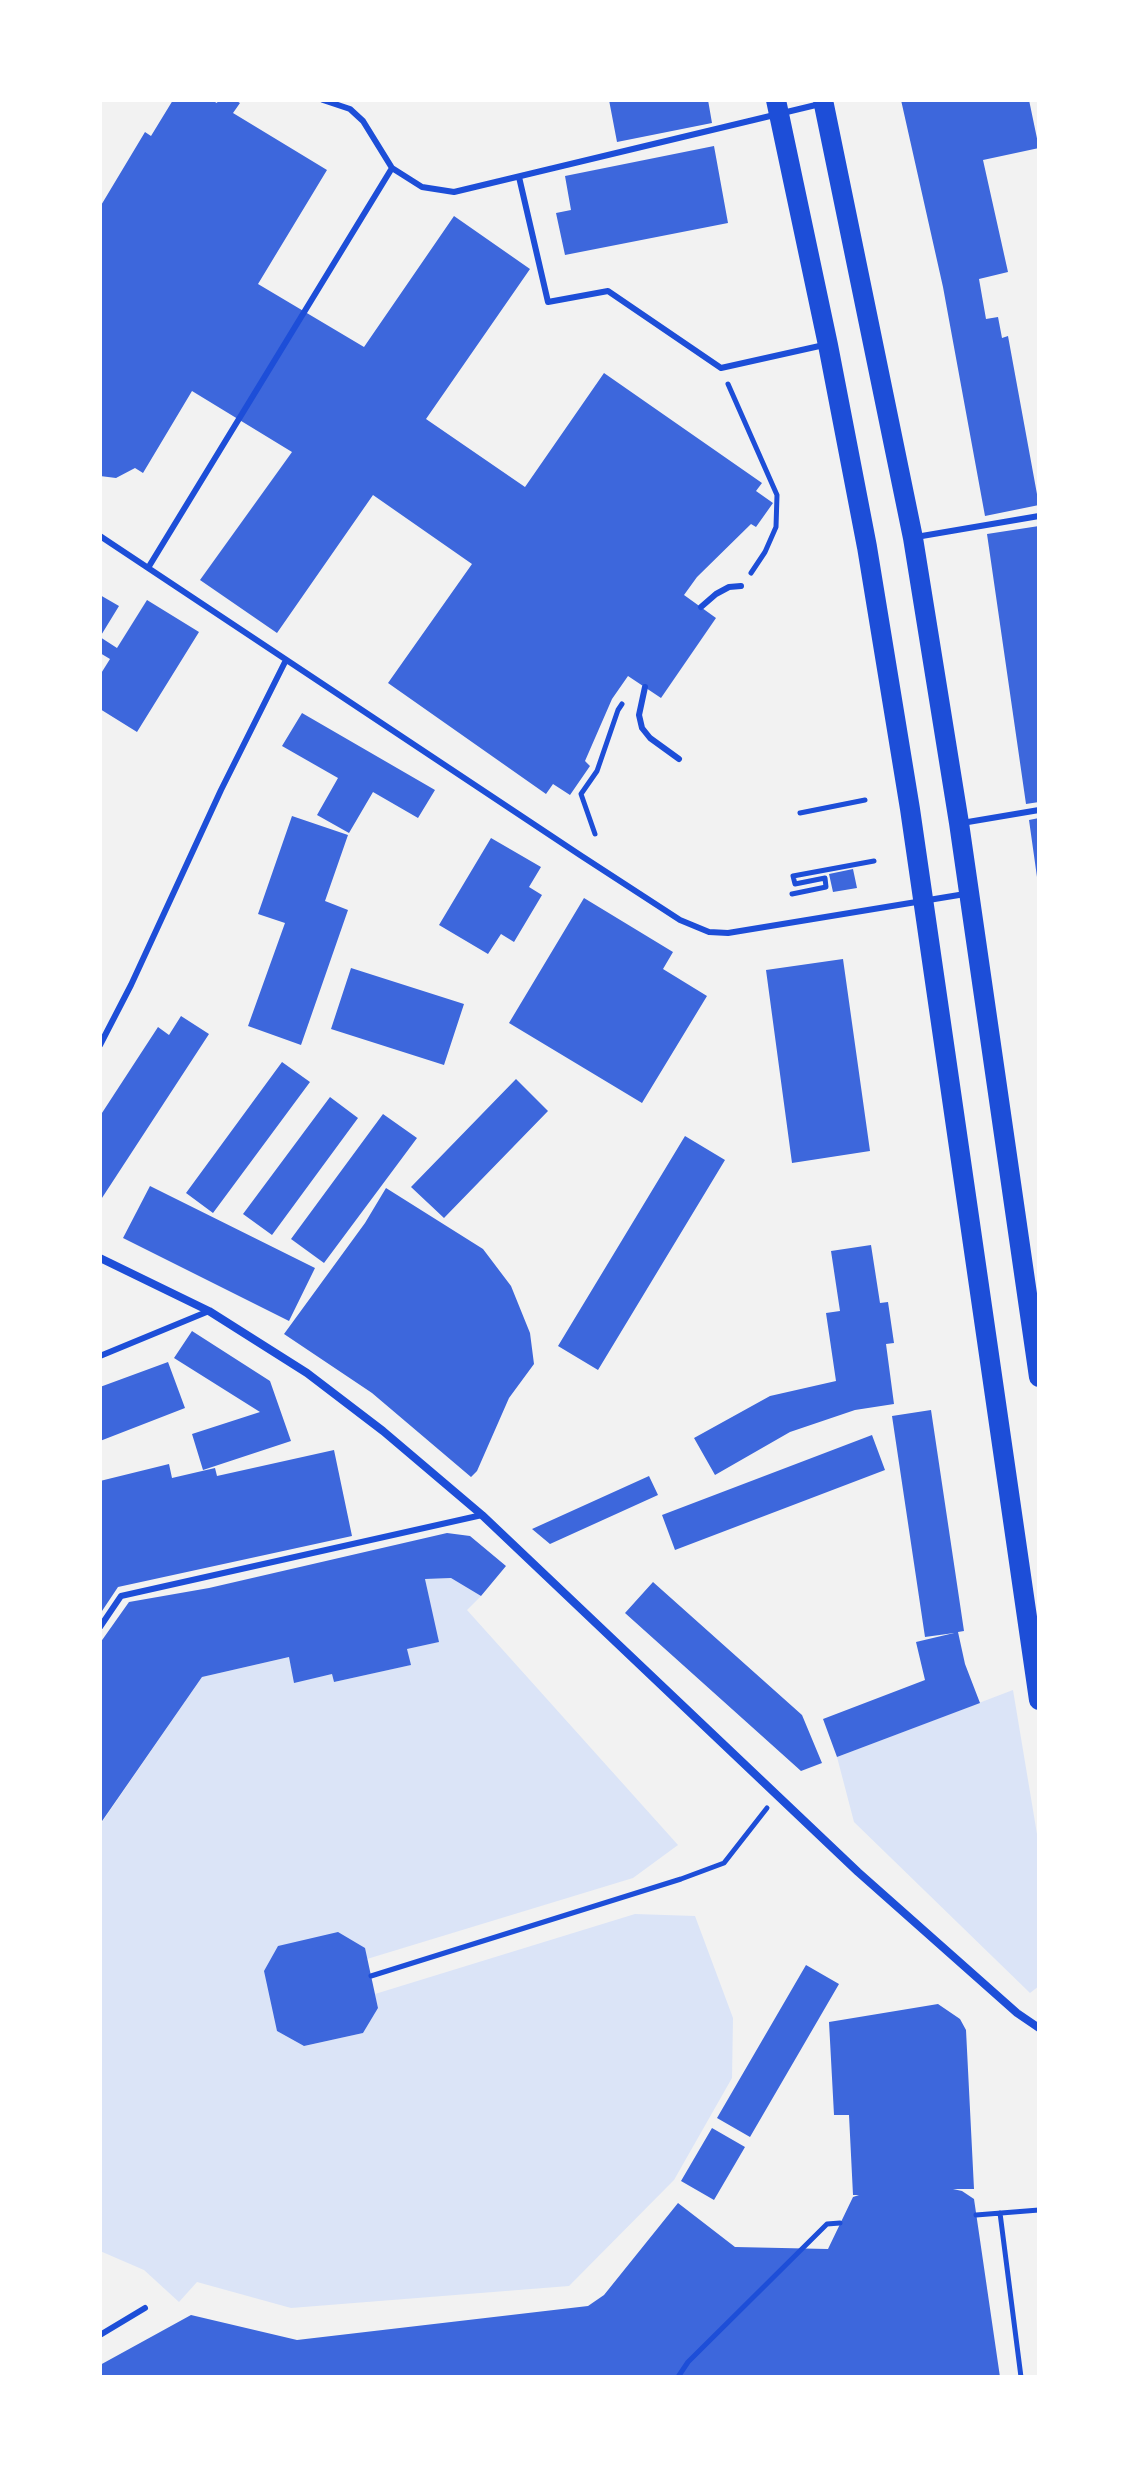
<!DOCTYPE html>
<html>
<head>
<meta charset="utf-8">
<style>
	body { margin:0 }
	#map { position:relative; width:1139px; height:2477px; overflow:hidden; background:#f2f2f2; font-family:Manrope,sans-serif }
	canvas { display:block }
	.frame { position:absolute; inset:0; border:102px solid #fff; pointer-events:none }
</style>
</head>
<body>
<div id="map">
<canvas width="1139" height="2477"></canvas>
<div class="frame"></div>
</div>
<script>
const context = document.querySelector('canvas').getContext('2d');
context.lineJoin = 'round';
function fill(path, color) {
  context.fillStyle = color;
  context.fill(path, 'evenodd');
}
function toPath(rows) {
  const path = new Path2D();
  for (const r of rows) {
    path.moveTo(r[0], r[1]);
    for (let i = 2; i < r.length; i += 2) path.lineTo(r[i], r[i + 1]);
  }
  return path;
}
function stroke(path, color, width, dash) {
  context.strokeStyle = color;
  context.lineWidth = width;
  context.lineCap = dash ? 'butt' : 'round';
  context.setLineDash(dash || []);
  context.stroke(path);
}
fill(toPath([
	[451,1578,481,1596,467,1610,678,1845,633,1878,367,1959,277,2031,304,2046,363,2033,378,2008,375,1994,635,1914,695,1916,733,2018,732,2078,674,2180,569,2286,291,2308,197,2282,179,2302,144,2270,100,2251,100,1825,202,1677,289,1657,295,1682,332,1674,334,1682,410,1665,407,1649,438,1642,425,1579],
	[1013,1690,1039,1846,1039,1986,1030,1993,854,1822,837,1757]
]), '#dbe4f7');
fill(toPath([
	[173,100,211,100,217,103,218,100,235,100,240,103,233,113,327,170,258,284,364,347,454,216,530,269,426,419,525,487,604,373,762,483,756,491,773,503,756,527,751,524,697,577,684,595,716,618,661,698,628,676,612,699,585,761,590,766,570,795,553,784,546,794,388,683,472,564,373,495,277,633,200,580,292,452,192,391,143,473,135,468,116,478,100,476,100,207,145,132,151,136],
	[609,100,708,100,712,123,617,142],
	[901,100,1029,100,1039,148,983,160,1008,272,979,279,986,319,998,317,1002,338,1008,336,1039,505,985,516,943,287],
	[714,146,728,223,565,255,556,213,571,210,565,176],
	[1039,526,1039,802,1026,804,987,534],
	[100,595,119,606,100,637],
	[147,600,199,632,137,732,100,709,100,675,110,659,100,653,100,637,117,648],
	[302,713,435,790,418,818,373,792,349,833,317,815,338,778,282,746],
	[292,816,348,835,325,901,348,910,301,1045,248,1026,285,923,258,914],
	[1039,818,1039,877,1037,877,1029,820],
	[491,838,541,867,529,887,542,895,514,942,501,934,488,954,439,925],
	[853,869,857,888,833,892,829,874],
	[584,898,673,952,663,969,707,996,642,1103,509,1023],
	[843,959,870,1151,792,1163,766,970],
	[351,968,464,1004,444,1065,331,1029],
	[181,1016,209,1034,100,1201,100,1116,158,1027,169,1035],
	[282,1062,310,1082,213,1213,186,1193],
	[516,1079,548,1111,444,1218,411,1187],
	[330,1097,358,1118,272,1235,243,1214],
	[383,1114,417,1138,324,1263,291,1239],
	[685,1136,725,1160,598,1370,558,1346],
	[150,1186,315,1268,289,1321,123,1238],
	[386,1188,483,1249,511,1286,530,1333,534,1364,509,1398,477,1471,471,1477,372,1393,284,1334,365,1223],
	[871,1245,880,1303,888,1302,894,1343,886,1344,894,1404,855,1410,790,1432,715,1475,694,1438,770,1396,836,1381,826,1313,840,1311,831,1251],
	[192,1331,270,1381,291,1441,203,1470,192,1434,260,1412,174,1358],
	[168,1362,185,1408,100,1441,100,1387],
	[931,1410,964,1631,958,1632,965,1664,980,1703,837,1757,823,1719,925,1680,916,1642,954,1633,925,1637,892,1416],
	[872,1435,885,1470,675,1550,662,1515],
	[334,1450,352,1536,118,1587,100,1614,100,1481,169,1464,172,1478,215,1468,217,1476],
	[649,1476,658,1495,550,1544,532,1529],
	[447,1533,470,1536,506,1566,481,1596,451,1578,425,1579,439,1642,407,1649,411,1665,334,1682,332,1674,294,1683,289,1657,202,1677,100,1824,100,1643,129,1602,209,1588],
	[653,1582,802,1715,822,1763,801,1771,625,1613],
	[338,1932,365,1948,378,2008,363,2033,304,2046,277,2031,264,1971,278,1946],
	[806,1965,839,1984,750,2137,717,2118],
	[938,2004,960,2019,966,2030,974,2189,953,2189,962,2191,974,2199,1000,2377,100,2377,100,2365,191,2315,297,2340,588,2306,604,2295,678,2203,735,2247,828,2249,853,2197,859,2195,853,2195,849,2115,834,2115,829,2022],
	[712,2128,745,2147,714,2200,681,2181]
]), '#3d67dc');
stroke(toPath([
	[728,384,777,495,776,527,765,552,751,573],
	[800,813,865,800],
	[595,834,581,794,597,771,618,710,622,704],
	[792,894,826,887,825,878,795,884,793,876,874,861],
	[371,1976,681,1879,724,1863,767,1808],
	[1000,2213,1021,2377],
	[976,2215,1039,2210],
	[678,2377,688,2362,827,2224,840,2223]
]), '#1d4ed8', 5);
stroke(toPath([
	[323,100,350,109,363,121,392,168,422,187,454,192,820,104],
	[519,177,548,302,608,291,721,368,824,345],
	[100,536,580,855,680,920,709,932,728,933,965,894],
	[916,537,1039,516],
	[148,568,392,168],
	[701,607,716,594,729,587,741,586],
	[645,687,639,715,642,728,650,738,679,759],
	[962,823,1039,810],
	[100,1045,131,985,221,790,286,660],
	[100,1356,209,1311],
	[100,1627,121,1596,482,1515],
	[100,2335,145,2308]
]), '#1d4ed8', 6);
stroke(toPath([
	[100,1258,209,1311,307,1373,383,1431,482,1515,858,1872,1017,2013,1039,2028]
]), '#1d4ed8', 8);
stroke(toPath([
	[776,100,828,345,867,547,910,809,1039,1700],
	[823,100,913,538,959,823,1039,1377]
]), '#1d4ed8', 20);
</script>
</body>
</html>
